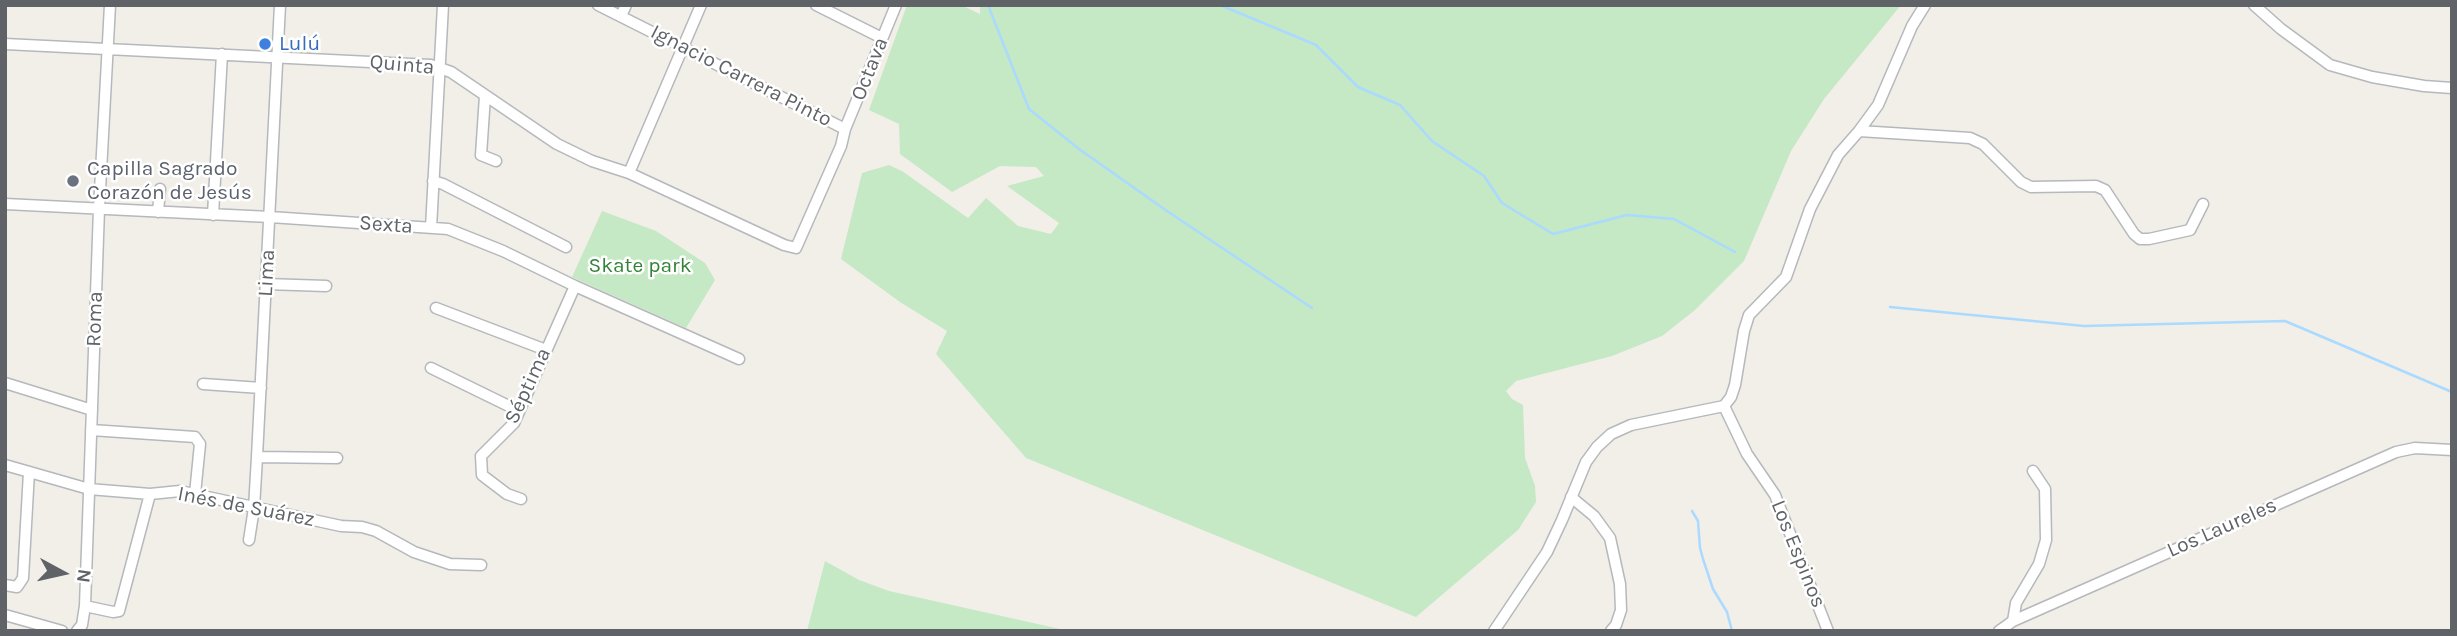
<!DOCTYPE html>
<html>
<head>
<meta charset="utf-8">
<style>
	body { margin:0 }
	#map { position:relative; width:2457px; height:636px; overflow:hidden; background:#f1efe8; font-family:Karla,sans-serif }
	canvas { display:block }
	.frame { position:absolute; inset:0; border:7px solid #5f6368; pointer-events:none }
	.north { position:absolute; left:28px; top:538px; width:70px; height:70px; -webkit-text-stroke:5px #fff; paint-order:stroke; rotate:98deg; font-size:19px; font-weight:700; line-height:28px; text-align:center; color:#5f6368 }
	.north::after { content:''; display:block; margin:auto; width:24px; height:32px; background:#5f6368; clip-path:polygon(50% 0,100% 100%,50% 72%,0 100%) }
</style>
</head>
<body>
<div id="map">
<canvas width="2457" height="636"></canvas>
<div class="frame"></div>
<div class="north">N</div>
</div>
<script>
const context = document.querySelector('canvas').getContext('2d');
context.lineJoin = 'round';
function fill(path, color) {
  context.fillStyle = color;
  context.fill(path, 'evenodd');
}
function toPath(rows) {
  const path = new Path2D();
  for (const r of rows) {
    path.moveTo(r[0], r[1]);
    for (let i = 2; i < r.length; i += 2) path.lineTo(r[i], r[i + 1]);
  }
  return path;
}
function stroke(path, color, width, dash) {
  context.strokeStyle = color;
  context.lineWidth = width;
  context.lineCap = dash ? 'butt' : 'round';
  context.setLineDash(dash || []);
  context.stroke(path);
}
function drawText(font, color, halo, rows, align = 'center') {
  context.font = font + ' Karla,sans-serif';
  context.lineWidth = 5;
  context.setLineDash([]);
  context.textBaseline = 'middle';
  context.strokeStyle = halo;
  context.fillStyle = color;
  for (const [text, x, y, turn = 0] of rows) {
    context.save();
    context.translate(x, y);
    context.rotate((+turn || 0) * Math.PI / 180);
    context.textAlign = isNaN(turn) ? turn : align;
    if (halo) context.strokeText(text, 0, 0);
    context.fillText(text, 0, 0);
    context.restore();
  }
}
fill(toPath([
	[907,5,961,5,980,14,980,5,1901,5,1824,99,1791,151,1744,261,1695,310,1662,336,1612,356,1516,381,1506,391,1512,399,1523,405,1525,458,1535,486,1536,502,1518,530,1416,617,1026,458,936,354,947,331,900,302,841,259,862,173,889,165,902,171,968,218,986,198,1018,226,1051,234,1059,223,1007,186,1044,176,1036,167,1000,166,952,192,900,154,899,124,869,110],
	[602,211,656,231,705,263,715,280,686,328,572,277],
	[825,561,859,580,889,591,1069,631,807,631]
]), '#c5e8c5');
stroke(toPath([
	[988,5,1029,109,1079,149,1167,211,1312,308],
	[1220,5,1316,45,1358,87,1400,105,1432,141,1484,176,1502,203,1553,234,1627,215,1674,219,1735,252],
	[1890,307,2084,326,2285,321,2452,392],
	[1692,511,1698,521,1700,548,1703,559,1713,589,1727,612,1732,631]
]), '#aadaff', 2.5);
const minor = toPath([
	[598,5,845,129],
	[816,5,882,38],
	[2254,5,2281,29,2330,65,2372,77,2424,86,2452,88],
	[621,16,626,5],
	[5,44,431,65,451,72,557,144,592,161,629,173,784,245,796,248,841,146,845,129,896,5],
	[485,96,481,155,496,161],
	[1859,131,1970,138,1983,144,2021,182,2031,187,2096,186,2105,190,2134,234,2140,239,2149,239,2190,230,2203,204],
	[629,173,701,5],
	[433,181,443,184,566,247],
	[5,204,270,217,448,229,503,251,575,286,739,359],
	[158,212,160,189],
	[213,215,222,54],
	[431,228,443,5],
	[266,284,326,286],
	[436,308,546,350],
	[431,368,519,411],
	[5,383,92,410],
	[203,384,261,388],
	[1724,406,1747,454,1775,495,1828,631],
	[91,430,195,437,200,444,195,494],
	[257,457,337,458],
	[5,465,89,489,150,494,180,491,341,526,362,527,376,531,414,552,450,564,481,565],
	[1571,497,1594,516,1610,538,1620,584,1621,610,1616,625,1611,631],
	[521,499,507,494,482,475,481,456,514,423,575,286],
	[249,540,254,508,257,457,280,5],
	[5,585,17,587,23,578,29,472],
	[85,606,113,612,119,611,150,494],
	[5,615,62,631],
	[2013,621,2016,603,2039,564,2046,540,2045,489,2033,471],
	[77,631,82,625,85,606,99,209,110,5],
	[1494,631,1547,552,1562,520,1586,462,1597,447,1611,434,1631,425,1724,406,1731,397,1735,385,1744,331,1749,315,1786,277,1810,209,1838,155,1859,131,1878,105,1912,26,1925,5],
	[1999,631,2013,621,2396,452,2415,448,2452,450]
]);
stroke(minor, '#b5b8bc', 13);
stroke(minor, '#fff', 10);
for (const [x, y, r, color] of [
	[265,44,7,"#3f7fe0"],
	[73,181,7,"#6b7280"]
]) {
  const dot = new Path2D();
  dot.arc(x, y, r, 0, 2 * Math.PI);
  context.fillStyle = color;
  context.fill(dot);
  stroke(dot, '#fff', 2.5);
}
drawText('21px', '#366cbe', '#fff', [
	["Lulú",279,44]
], 'left');
drawText('21px', '#5f6368', '#fff', [
	["Quinta",402,65,5],
	["Octava",870,69,-68],
	["Ignacio Carrera Pinto",741,76,27],
	["Sexta",386,225,4],
	["Lima",267,273,-87],
	["Roma",95,319,-88],
	["Séptima",528,386,-65],
	["Inés de Suárez",246,507,11],
	["Los Laureles",2222,528,-24],
	["Los Espinos",1798,554,68]
]);
drawText('21px', '#5b616d', '#fff', [
	["Capilla Sagrado",87,169],
	["Corazón de Jesús",87,193]
], 'left');
drawText('21px', '#348238', '#fff', [
	["Skate park",640,266]
]);
</script>
</body>
</html>
